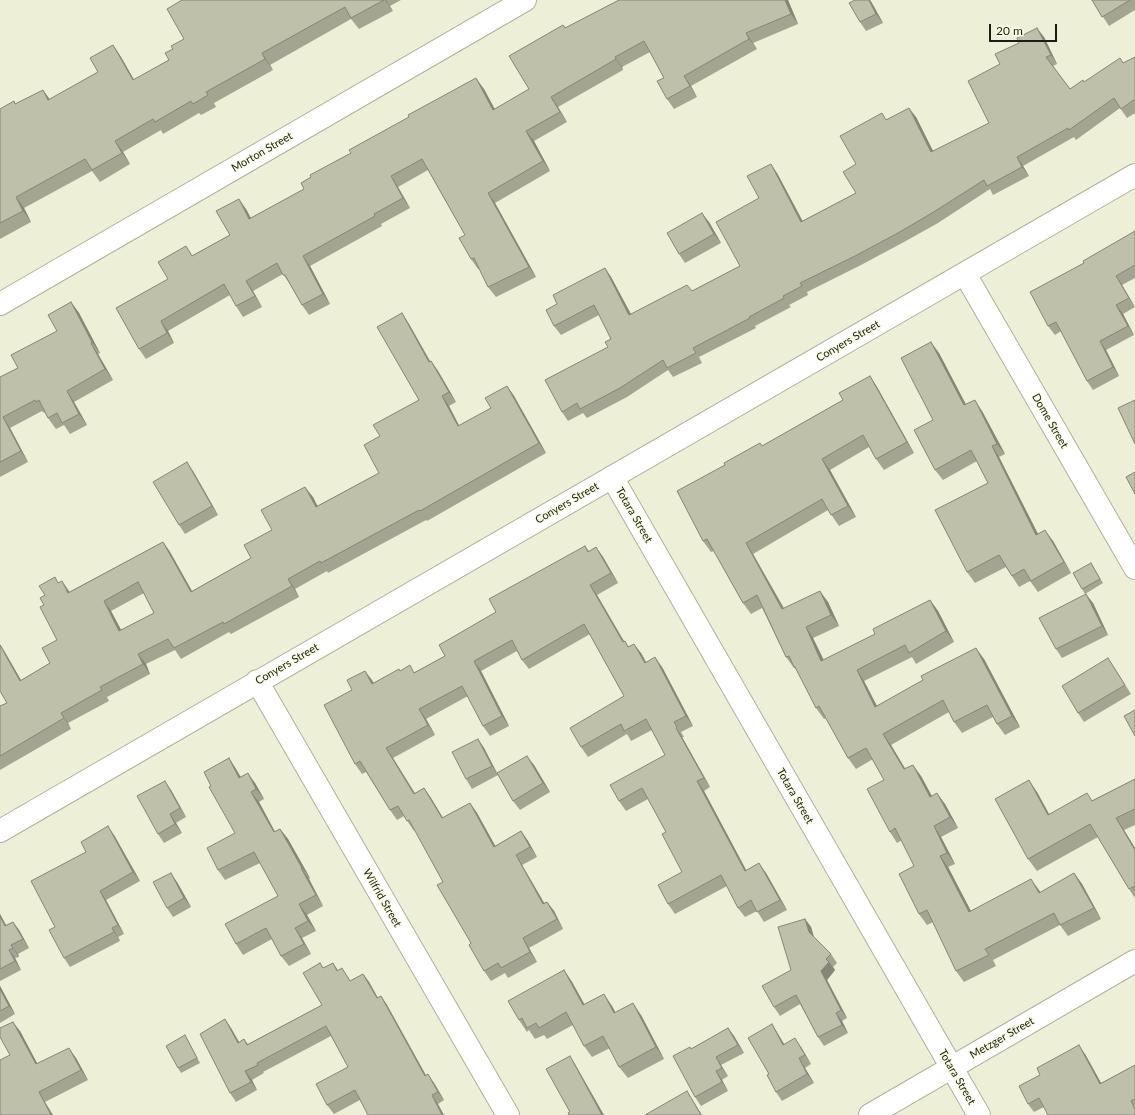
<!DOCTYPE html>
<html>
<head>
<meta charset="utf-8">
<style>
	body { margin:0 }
	#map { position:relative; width:1135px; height:1115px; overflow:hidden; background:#edefd6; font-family:Lato,sans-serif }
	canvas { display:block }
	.scale { position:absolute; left:989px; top:24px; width:68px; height:18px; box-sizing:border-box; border:2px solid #1b1c13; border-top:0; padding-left:5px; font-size:12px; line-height:14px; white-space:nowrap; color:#1b1c13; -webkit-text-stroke:3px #fafce3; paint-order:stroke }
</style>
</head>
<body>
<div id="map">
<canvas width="1135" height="1115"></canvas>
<div class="scale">20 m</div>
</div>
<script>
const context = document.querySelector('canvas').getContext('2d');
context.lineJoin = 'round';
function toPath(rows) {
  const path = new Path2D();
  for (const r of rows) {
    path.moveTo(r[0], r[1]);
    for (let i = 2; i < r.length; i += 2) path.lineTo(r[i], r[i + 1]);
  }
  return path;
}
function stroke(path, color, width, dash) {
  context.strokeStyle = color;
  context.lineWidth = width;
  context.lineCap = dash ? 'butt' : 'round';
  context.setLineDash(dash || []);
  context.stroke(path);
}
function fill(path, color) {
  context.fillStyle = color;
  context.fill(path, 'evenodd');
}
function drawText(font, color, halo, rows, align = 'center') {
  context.font = font + ' Lato,sans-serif';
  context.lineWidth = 3;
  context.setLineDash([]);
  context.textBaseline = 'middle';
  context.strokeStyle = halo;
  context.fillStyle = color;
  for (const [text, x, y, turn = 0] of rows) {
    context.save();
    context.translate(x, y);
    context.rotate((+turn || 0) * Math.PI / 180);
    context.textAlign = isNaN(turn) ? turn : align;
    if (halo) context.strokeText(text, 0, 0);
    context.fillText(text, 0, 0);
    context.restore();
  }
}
const minor = toPath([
	[965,274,1135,568],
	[612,477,979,1115],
	[257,681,508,1115],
	[0,831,1135,175],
	[870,1115,1135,961]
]);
const tertiary = toPath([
	[0,304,525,0]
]);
stroke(minor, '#afb19a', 24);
stroke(tertiary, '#afb19a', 24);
stroke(minor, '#fff', 22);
stroke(tertiary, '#fff', 22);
fill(toPath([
	[182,0,401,0,390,6,393,11,359,29,351,19,270,65,273,70,214,103,216,107,201,115,199,113,163,134,161,130,123,152,130,164,100,182,92,171,24,208,31,222,0,239,0,109,14,101,15,104,43,90,50,100,98,72,113,45,121,57,134,80,169,60,173,49,184,39],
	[619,0,788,0,798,24,753,43,757,49,691,86,697,97,674,109,667,99,664,78,650,52,622,67,623,70,558,107,567,122,534,141,550,171,495,203,536,277,496,297,488,287,479,269,478,269,471,259,465,235,428,170,398,187,410,208,381,224,382,226,310,266,330,304,309,315,302,305,291,286,283,274,253,291,262,307,243,317,236,306,230,295,168,331,174,343,146,359,139,349,168,279,193,255,230,235,246,209,251,218,304,189,484,89,495,109,529,89,563,25,566,28],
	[855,0,870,0,883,23,866,31,860,22],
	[1092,0,1135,0,1135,10,1109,26],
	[1044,37,1057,64,1053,66,1070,89,1123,63,1135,57,1135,113,1127,118,1120,108,1076,140,1074,137,1023,166,1029,176,993,195,990,189,938,223,904,242,861,265,807,292,808,295,789,305,791,307,755,326,756,328,699,357,702,363,673,377,668,370,627,397,587,418,583,413,568,421,562,412,608,347,611,339,599,315,561,335,554,326,557,304,605,268,611,277,631,314,692,291,740,266,759,198,777,173,802,221,856,193,856,164,886,119,916,117,933,151,989,123,1000,64],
	[709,222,721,243,685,263,679,254],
	[1135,231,1135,278,1122,285,1135,307,1123,314,1134,335,1106,350,1119,376,1093,390,1087,381,1061,331,1055,335,1048,326,1084,263],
	[71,302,79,313,100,353,98,354,113,380,74,402,87,425,70,434,64,425,56,429,48,418,45,412,44,413,42,411,10,428,28,462,0,477,0,377,18,368,57,331],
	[402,313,409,324,430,361,431,361,438,371,456,402,449,406,459,426,491,408,507,386,514,396,546,453,427,521,426,520,328,573,327,571,295,589,299,597,231,634,229,632,181,659,175,650,146,664,150,674,107,697,109,701,68,723,71,729,0,770,0,706,7,703,0,644,6,654,21,680,50,663,57,640,44,605,45,595,58,583,69,592,163,542,170,552,192,591,251,558,272,530,313,497,317,506,379,473,380,436,419,400],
	[144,593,154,613,121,630,111,611],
	[939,353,966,405,982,411,1005,454,999,457,1038,534,1053,541,1071,573,1038,592,1030,581,1019,587,1006,567,975,583,967,572,988,483,977,461,943,480,935,470,933,420],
	[870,376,877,387,914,453,884,470,876,459,869,447,830,470,856,517,839,526,828,510,753,554,784,608,828,602,839,626,813,638,824,660,875,634,930,600,938,611,954,642,916,664,912,657,864,681,877,706,984,659,1020,727,1005,735,997,724,993,717,962,733,954,722,949,712,891,745,905,769,921,776,932,796,945,804,958,828,941,837,955,864,948,867,971,911,1039,890,1040,893,1074,873,1082,884,1101,919,1068,936,1060,925,993,960,996,966,964,982,956,971,933,922,927,925,919,914,914,866,902,840,897,843,890,832,884,780,873,759,856,769,848,758,826,718,824,719,816,708,799,674,795,668,794,668,786,657,762,608,751,614,743,603,714,551,711,552,703,541,762,446,843,400],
	[193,471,218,515,185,534,179,525],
	[585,546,589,551,596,547,603,557,618,583,597,595,624,641,629,647,641,653,646,662,662,667,693,726,681,732,684,737,682,737,710,787,704,791,746,870,766,873,787,910,764,922,757,911,745,917,738,908,727,886,675,914,668,904,682,872,666,832,648,799,626,811,619,801,665,755,652,730,631,741,627,734,588,757,581,747,624,696,590,634,529,669,522,660,517,651,481,671,509,726,490,736,483,726,468,696,426,719,435,735,393,758,415,793,424,788,431,798,443,818,470,803,477,813,495,846,521,831,528,841,537,857,522,865,544,903,547,902,554,911,563,929,529,948,537,962,508,978,505,973,491,981,484,971,443,882,415,830,414,831,404,816,397,820,390,810,366,772,362,774,355,764,352,690,365,671,373,683,400,671,415,672,445,656,496,612],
	[1091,563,1103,583,1085,594,1082,589],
	[1093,603,1108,635,1062,658,1056,649],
	[1114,667,1131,694,1084,722,1078,713],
	[478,739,484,748,497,773,534,765,550,792,520,810,513,801,498,775,472,789,466,779],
	[229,758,236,769,241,777,255,783,264,799,259,802,275,832,280,829,288,839,310,878,309,879,323,906,307,915,316,931,302,938,311,954,289,966,281,956,272,939,243,955,236,944,278,896,260,863,225,880,218,870,235,833,211,786],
	[1135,779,1135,825,1124,830,1135,848,1135,898,1129,889,1098,837,1037,871,1028,859,1037,792,1049,814,1093,800],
	[171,790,186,817,176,823,182,833,164,843,158,834],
	[114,835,140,881,106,900,124,934,118,937,120,941,70,967,64,958,86,852],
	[177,882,191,907,173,917,167,908],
	[0,914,6,925,13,922,19,930,29,948,18,954,19,957,15,958,21,970,0,981],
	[805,919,811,927,814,937,831,954,837,963,833,967,835,970,827,980,847,1018,842,1021,848,1033,824,1046,818,1037,800,1004,780,1016,774,1007,791,970],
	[333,963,338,970,348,977,350,981,363,974,369,982,378,998,381,996,387,1005,426,1075,434,1083,444,1100,438,1104,360,1100,334,1114,327,1105,348,1067,331,1036,263,1072,264,1073,252,1080,257,1090,236,1102,230,1093,231,1028,239,1042,244,1039,248,1044,322,1005,323,968],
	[564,970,572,982,585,1005,612,1006,615,1012,641,1015,664,1059,628,1078,619,1067,610,1048,592,1057,584,1046,573,1025,547,1039,544,1035,535,1039,529,1030,527,1032,519,1020],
	[0,986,15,1014,0,1023],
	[772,1024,784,1044,801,1047,811,1064,805,1068,814,1083,782,1101,776,1092,769,1074],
	[728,1028,734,1036,744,1053,721,1065,728,1076,722,1080,728,1091,701,1106,695,1097,691,1049],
	[20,1031,37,1064,76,1058,88,1080,45,1102,10,1055],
	[188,1040,200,1063,181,1073,178,1068],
	[1085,1054,1101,1083,1135,1065,1135,1115,1044,1107,1034,1112,1028,1104,1040,1075]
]), '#a3a591');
fill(toPath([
	[385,0,386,0,393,11],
	[785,0,788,0,798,24,791,14],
	[869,0,870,0,872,3,883,23,876,14],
	[1037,28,1044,37,1057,64,1051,55],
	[746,33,753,43,757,49,749,39],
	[113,45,121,57,141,92,133,80],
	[262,53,270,65,273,70,265,59],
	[615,57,622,67,623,70,616,59],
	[684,76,691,86,697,97,690,86],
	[476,78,484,89,500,120,493,110],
	[43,90,51,101,48,100],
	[551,97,558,107,567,122,560,112],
	[909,108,916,117,938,161,931,152],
	[526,131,534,141,550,171,543,161],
	[115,141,123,152,130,164,122,153],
	[1017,157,1023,166,1029,176,1022,167],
	[771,164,777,173,808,231,801,222],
	[391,176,398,187,410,208,403,198],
	[488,193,495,203,536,277,529,267],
	[16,197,24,208,31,222,23,211],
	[239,199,246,209,256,229,249,219],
	[702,213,709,222,721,243,714,234],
	[303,256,310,266,330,304,323,294],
	[605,268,611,277,636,324,629,315],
	[1116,276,1122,285,1135,307,1129,298],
	[246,281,253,291,262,307,255,296],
	[71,302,79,313,100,353,92,342],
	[1116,305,1123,314,1134,335,1128,326],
	[402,313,409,324,436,372,429,362],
	[161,321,168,331,174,343,167,333],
	[1100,341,1106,350,1119,376,1113,367],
	[931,342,939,353,972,416,964,405],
	[91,343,98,354,113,380,105,369],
	[431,361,438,371,456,402,449,392],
	[870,376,877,387,914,453,907,442],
	[507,386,514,396,546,453,539,443],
	[67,391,74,402,87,425,79,414],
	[442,396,449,406,465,437,458,426],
	[975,400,982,411,1005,454,997,444],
	[3,417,10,428,28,462,21,451],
	[992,446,999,457,1044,546,1036,535],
	[822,459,830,470,856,517,848,506],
	[187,462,193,471,218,515,212,506],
	[305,487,313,497,323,517,316,507],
	[1045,530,1053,541,1071,573,1064,562],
	[163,542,170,552,198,602,191,592],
	[746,543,753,554,790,620,782,609],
	[596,547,603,557,618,583,611,573],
	[288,579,295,589,299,597,292,586],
	[62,581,69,591,75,603,68,593],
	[590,585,597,595,630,652,623,642],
	[820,591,828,602,839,626,831,615],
	[1086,594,1093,603,1108,635,1102,626],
	[930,600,938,611,954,642,946,631],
	[104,601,111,611,127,641,119,631],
	[806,627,813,638,829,672,821,661],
	[0,644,6,654,27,691,20,681],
	[634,644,641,653,652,673,645,663],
	[976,648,984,659,1020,727,1012,716],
	[138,654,146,664,150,674,143,664],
	[655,657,662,667,693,726,686,716],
	[474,661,481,671,509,726,502,716],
	[857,670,864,681,883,718,875,707],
	[365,671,372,680,379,693,372,684],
	[419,709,426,719,435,735,428,725],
	[61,713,68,723,71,729,64,718],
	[676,728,682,737,710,787,704,778],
	[883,734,891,745,912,780,904,769],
	[478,739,484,748,498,775,492,766],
	[386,748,393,758,421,804,414,794],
	[527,756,534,765,550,792,543,783],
	[229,758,236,769,246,788,239,778],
	[913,765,921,776,938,808,930,797],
	[248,773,255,783,264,799,256,789],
	[1029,780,1037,792,1056,827,1048,815],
	[165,781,171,790,186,817,180,808],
	[697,781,704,791,752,881,745,871],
	[424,788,431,798,449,828,442,818],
	[251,792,259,802,281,843,274,832],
	[937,793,945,804,958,828,950,817],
	[470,803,477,813,501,856,494,847],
	[170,814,176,823,182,833,175,824],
	[1116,818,1124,830,1135,848,1135,851],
	[108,826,114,835,140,881,133,872],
	[934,826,941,837,955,864,947,853],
	[280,829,288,839,310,878,302,868],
	[521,831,528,841,537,857,530,847],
	[516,855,522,865,550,913,543,904],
	[940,856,948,867,977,923,969,912],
	[759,863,766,873,787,910,780,900],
	[301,868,309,879,323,906,316,895],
	[171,873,177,882,191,907,184,898],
	[1074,873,1082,884,1101,919,1094,908],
	[1031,879,1039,890,1047,904,1039,893],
	[100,891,106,900,124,934,118,925],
	[547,902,554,911,563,929,557,919],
	[299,904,307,915,316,931,308,921],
	[0,914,11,935,5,926,0,916],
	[805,919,811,927,815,941,809,932],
	[13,922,19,930,29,948,23,939],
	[112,928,118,937,120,941,114,932],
	[295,928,302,938,311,954,304,944],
	[523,938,529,948,537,962,530,952],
	[11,945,18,954,19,957],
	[9,950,15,958,21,970,15,961],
	[829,962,835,970,827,980,847,1018,841,1010,821,971],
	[564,970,572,982,591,1017,583,1005],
	[363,974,369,982,383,1007,377,998],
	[0,986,15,1014,9,1006,0,989],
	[604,994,612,1006,622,1025,614,1013],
	[381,996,387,1005,431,1085,425,1076],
	[633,1003,641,1015,664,1059,656,1047],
	[836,1013,842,1021,848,1033,842,1025],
	[225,1019,231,1028,244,1051,238,1043],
	[13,1022,20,1031,43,1074,36,1064],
	[772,1024,790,1054,783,1045],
	[728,1028,734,1036,744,1053,738,1045],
	[795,1038,801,1047,811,1064,805,1055],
	[1079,1045,1085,1054,1106,1092,1100,1084],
	[69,1048,76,1058,88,1080,81,1070],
	[570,1056,575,1064,604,1115,602,1115],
	[716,1057,721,1065,728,1076,722,1068],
	[799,1058,814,1083,807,1074],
	[245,1071,252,1080,257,1090,251,1082],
	[716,1071,722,1080,728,1091,722,1082],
	[428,1074,434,1083,444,1100,438,1092],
	[687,1091,702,1115,701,1115],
	[39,1092,45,1102,53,1115,51,1115],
	[432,1095,438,1104,444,1115,442,1115]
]), '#858676');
const building = toPath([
	[182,0,384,0,351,18,345,7,262,53,265,59,206,92,208,95,193,104,191,101,155,122,153,119,115,141,122,153,92,170,85,159,16,197,23,211,0,223,0,109,14,101,15,104,43,90,48,100,98,72,90,58,113,45,133,80,169,60,165,53,173,49,171,46,184,39,167,9,182,0],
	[619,0,785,0,791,14,746,33,749,39,684,76,690,86,667,99,657,81,664,78,644,41,615,57,616,59,551,97,560,112,526,131,543,161,488,193,529,267,488,287,474,258,471,259,459,238,465,235,422,159,391,176,403,198,374,214,375,216,303,256,323,294,302,305,285,275,283,275,277,263,246,281,255,296,236,306,224,284,161,321,167,333,139,349,116,308,168,279,158,262,186,246,192,256,230,235,216,211,239,199,249,219,304,189,301,183,311,177,310,175,351,153,349,150,409,117,408,115,476,78,493,110,529,89,509,56,563,25,565,28,619,0],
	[855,0,869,0,876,14,860,22,849,3,855,0],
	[1092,0,1130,0,1102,17,1092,0],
	[1037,28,1051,55,1046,57,1070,89,1083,80,1084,82,1120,58,1123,63,1135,57,1135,99,1121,109,1114,98,1069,130,1068,128,1017,157,1022,167,987,186,984,180,932,213,898,233,855,256,800,283,802,286,783,296,784,298,749,317,750,318,693,348,696,353,667,368,663,360,620,388,580,409,577,403,562,412,545,380,608,347,605,342,611,339,594,305,554,326,546,310,557,304,553,295,605,268,629,315,687,285,692,291,740,266,716,222,759,198,747,176,771,164,801,222,856,193,843,172,856,164,840,136,882,113,886,120,909,108,931,152,989,123,968,81,1000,64,995,54,1019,43,1017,38,1037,28],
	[702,213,714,234,679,254,667,233,702,213],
	[1135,231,1135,265,1116,276,1129,298,1116,305,1128,326,1100,341,1113,367,1087,381,1056,322,1048,326,1030,292,1084,263,1083,261,1135,231],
	[71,302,92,342,91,343,105,369,67,391,79,414,62,423,57,413,48,418,39,400,36,402,35,400,3,417,21,451,0,462,0,377,18,368,11,355,57,331,48,315,71,302],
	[402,313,429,362,431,361,449,392,442,396,458,426,491,408,485,398,507,386,539,443,420,511,419,510,321,563,320,561,288,579,292,586,224,624,223,622,174,648,168,639,138,654,143,664,100,687,102,690,61,713,64,718,0,756,0,706,7,703,0,691,0,645,20,681,50,663,42,648,57,640,40,607,44,605,40,598,45,595,39,586,55,577,58,583,62,581,68,593,163,542,191,592,251,558,244,545,272,530,261,510,305,487,316,507,379,473,364,445,380,436,373,425,419,400,377,327,402,313],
	[138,582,154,613,119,631,104,601,138,582],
	[931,342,964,405,975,400,997,444,992,446,1036,535,1045,530,1064,562,1031,581,1024,569,1012,576,999,555,967,572,935,510,988,483,971,450,935,470,914,430,933,420,901,358,931,342],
	[870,376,907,442,876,459,863,435,822,459,848,506,831,515,822,499,746,543,782,609,820,591,831,615,806,627,821,661,875,634,873,629,930,600,946,631,909,653,905,645,857,670,875,707,923,680,921,676,976,648,1012,716,997,724,987,705,954,722,943,700,883,734,904,769,913,765,930,797,937,793,950,817,934,826,947,853,940,856,969,912,1031,879,1039,893,1074,873,1094,908,1060,925,1054,913,985,949,989,955,956,971,927,910,919,914,899,874,914,866,895,828,890,832,867,789,884,780,866,748,848,758,819,706,816,708,795,667,794,667,789,656,786,657,757,595,743,603,707,539,703,541,677,491,725,465,724,463,760,443,762,446,843,400,839,393,870,376],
	[1135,400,1135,444,1118,408,1135,400],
	[187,462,212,506,179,525,153,482,187,462],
	[1135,472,1135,494,1126,477,1135,472],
	[585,546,588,552,596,547,611,573,590,585,623,642,625,641,628,647,634,644,645,663,655,657,686,716,674,722,677,727,676,728,704,778,697,781,745,871,759,863,780,900,757,912,751,900,738,908,721,875,668,904,658,885,682,872,662,834,666,832,642,788,619,801,610,785,665,755,646,719,624,731,621,724,581,747,570,728,624,696,584,624,522,660,512,640,474,661,502,716,483,726,462,686,419,709,428,725,386,748,414,794,424,788,442,818,470,803,494,847,521,831,530,847,516,855,543,904,547,902,557,919,523,938,530,952,501,968,498,963,484,971,469,945,471,943,437,885,443,882,409,820,407,821,398,806,390,810,360,761,355,764,324,705,352,690,347,680,365,671,372,684,399,669,400,671,410,665,414,673,445,656,439,645,496,612,489,599,585,546],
	[1091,563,1100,579,1082,589,1073,573,1091,563],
	[1086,594,1102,626,1056,649,1039,618,1086,594],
	[1108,658,1125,685,1078,713,1062,686,1108,658],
	[1135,710,1135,736,1124,716,1135,710],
	[478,739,492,766,466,779,452,752,478,739],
	[527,756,543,783,513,801,497,773,527,756],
	[229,758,239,778,248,773,256,789,251,792,274,832,280,829,302,868,301,868,316,895,299,904,308,921,295,928,304,944,281,956,266,928,236,944,225,924,278,896,254,852,218,870,207,848,235,833,209,787,211,786,204,772,229,758],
	[1135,779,1135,809,1116,818,1135,850,1135,886,1129,889,1090,824,1028,859,995,799,1029,780,1048,815,1087,793,1092,801,1135,779],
	[165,781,180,808,170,814,175,824,158,834,137,796,165,781],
	[108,826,133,872,100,891,118,925,112,928,114,932,64,958,49,930,55,927,31,881,86,852,81,842,108,826],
	[171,873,184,898,167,908,153,882,171,873],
	[0,916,5,926,13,922,23,939,11,945,13,948,9,950,15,961,0,969,0,916],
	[805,919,809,932,831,954,826,959,829,962,821,971,841,1010,836,1013,842,1025,818,1037,796,995,774,1007,762,986,791,970,778,927,805,919],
	[320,963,323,968,333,963,337,971,342,968,350,981,363,974,377,998,381,996,425,1076,428,1074,438,1092,432,1095,442,1115,368,1115,355,1090,327,1105,316,1084,348,1067,326,1026,257,1063,258,1065,245,1071,251,1082,230,1093,200,1034,225,1019,238,1043,244,1039,247,1045,322,1005,303,973,320,963],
	[564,970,583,1005,604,994,614,1013,633,1003,656,1047,619,1067,603,1036,584,1046,566,1012,539,1028,536,1023,527,1028,522,1018,519,1020,508,1001,564,970],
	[0,989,9,1006,0,1011,0,989],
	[13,1022,36,1064,69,1048,81,1070,39,1092,51,1115,0,1115,0,1060,10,1055,0,1037,0,1028,13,1022],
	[772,1024,783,1045,795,1038,805,1055,799,1058,807,1074,776,1092,767,1075,769,1074,748,1038,772,1024],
	[728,1028,738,1045,716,1057,722,1068,716,1071,722,1082,695,1097,673,1056,690,1047,691,1049,728,1028],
	[185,1035,197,1058,178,1068,166,1046,185,1035],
	[1079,1045,1100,1084,1135,1065,1135,1099,1131,1101,1135,1109,1135,1115,1048,1115,1039,1098,1028,1104,1019,1086,1040,1075,1037,1068,1079,1045],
	[570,1056,602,1115,569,1115,568,1113,570,1112,546,1069,570,1056],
	[687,1091,701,1115,645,1115,687,1091]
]);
fill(building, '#bec0a9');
stroke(building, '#858676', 1);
drawText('11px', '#1b1c13', '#fafce3', [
	["Morton Street",262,152,-30],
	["Conyers Street",848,341,-30],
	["Dome Street",1050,421,60],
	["Conyers Street",567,503,-30],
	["Totara Street",634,515,60],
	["Conyers Street",287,664,-30],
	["Totara Street",795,796,60],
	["Wilfrid Street",382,898,60],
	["Metzger Street",1002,1038,-30],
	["Totara Street",957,1077,60]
]);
</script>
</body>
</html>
